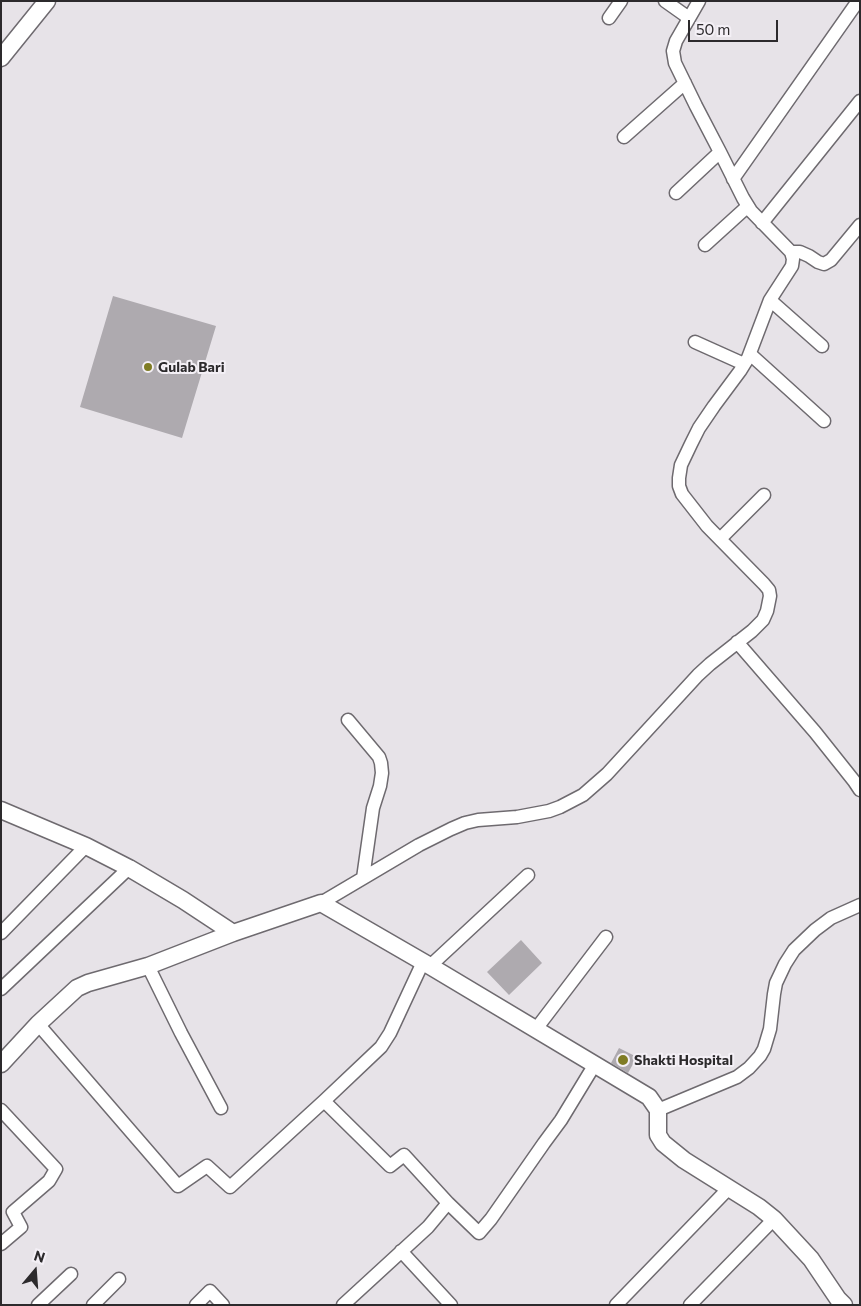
<!DOCTYPE html>
<html>
<head>
<meta charset="utf-8">
<style>
	body { margin:0 }
	#map { position:relative; width:861px; height:1306px; overflow:hidden; background:#e7e3e8; font-family:Commissioner,sans-serif }
	canvas { display:block }
	.frame { position:absolute; inset:0; border:2px solid #2c2a2c; pointer-events:none }
	.north { position:absolute; left:10px; top:1246px; width:50px; height:50px; -webkit-text-stroke:4px #f4f0f6; paint-order:stroke; rotate:18deg; font-size:14px; font-weight:700; line-height:20px; text-align:center; color:#2c2a2c }
	.north::after { content:''; display:block; margin:auto; width:18px; height:22px; background:#2c2a2c; clip-path:polygon(50% 0,100% 100%,50% 72%,0 100%) }
	.scale { position:absolute; left:688px; top:20px; width:90px; height:22px; box-sizing:border-box; border:2px solid #2c2a2c; border-top:0; padding-left:6px; font-size:15px; line-height:18px; white-space:nowrap; color:#2c2a2c; -webkit-text-stroke:4px #f4f0f6; paint-order:stroke }
</style>
</head>
<body>
<div id="map">
<canvas width="861" height="1306"></canvas>
<div class="frame"></div>
<div class="north">N</div>
<div class="scale">50 m</div>
</div>
<script>
const context = document.querySelector('canvas').getContext('2d');
context.lineJoin = 'round';
function fill(path, color) {
  context.fillStyle = color;
  context.fill(path, 'evenodd');
}
function toPath(rows) {
  const path = new Path2D();
  for (const r of rows) {
    path.moveTo(r[0], r[1]);
    for (let i = 2; i < r.length; i += 2) path.lineTo(r[i], r[i + 1]);
  }
  return path;
}
function stroke(path, color, width, dash) {
  context.strokeStyle = color;
  context.lineWidth = width;
  context.lineCap = dash ? 'butt' : 'round';
  context.setLineDash(dash || []);
  context.stroke(path);
}
function drawText(font, color, halo, rows, align = 'center') {
  context.font = font + ' Commissioner,sans-serif';
  context.lineWidth = 4;
  context.setLineDash([]);
  context.textBaseline = 'middle';
  context.strokeStyle = halo;
  context.fillStyle = color;
  for (const [text, x, y, turn = 0] of rows) {
    context.save();
    context.translate(x, y);
    context.rotate((+turn || 0) * Math.PI / 180);
    context.textAlign = isNaN(turn) ? turn : align;
    if (halo) context.strokeText(text, 0, 0);
    context.fillText(text, 0, 0);
    context.restore();
  }
}
fill(toPath([
	[113,296,216,326,182,438,80,407],
	[521,940,542,963,509,995,487,972],
	[619,1048,637,1057,628,1073,611,1063]
]), '#aeaaaf');
const minor = toPath([
	[665,1,689,18],
	[609,18,621,1],
	[624,137,685,83],
	[733,179,858,1],
	[676,193,720,152],
	[762,223,860,101],
	[705,245,748,206],
	[791,252,800,252,809,256,818,262,824,264,831,260,860,225],
	[770,300,822,346],
	[695,342,744,364],
	[750,354,824,421],
	[720,539,764,495],
	[737,642,815,732,854,781,860,790],
	[348,720,379,757,381,763,382,773,380,786,373,808,363,878],
	[321,903,419,845,451,829,465,823,478,820,517,817,549,811,560,807,583,795,607,774,698,675,710,664,752,631,763,620,767,611,770,596,769,590,764,584,707,526,682,494,679,486,679,478,681,465,691,444,699,428,714,406,740,371,748,358,770,300,792,266,793,259,791,252,751,211,743,198,720,152,696,106,675,63,673,51,676,41,699,1],
	[1,933,86,846],
	[148,966,181,1033,221,1108],
	[430,966,528,875],
	[1,989,129,868],
	[38,1024,178,1186,207,1166,230,1187,324,1101,381,1047,390,1033,423,962],
	[536,1029,606,937],
	[324,1101,390,1166,404,1155,448,1203],
	[1,1110,56,1169,49,1181,13,1212,21,1227,1,1244],
	[658,1110,737,1077,749,1068,760,1056,764,1049,770,1029,774,994,776,983,785,964,794,950,815,930,831,918,860,905],
	[401,1251,451,1305],
	[38,1305,71,1274],
	[93,1305,119,1279],
	[196,1305,210,1291,223,1305],
	[343,1305,428,1227,448,1203,479,1233,491,1219,544,1143,561,1120,595,1064],
	[616,1305,729,1188],
	[690,1305,774,1219]
]);
const tertiary = toPath([
	[1,58,47,1],
	[1,810,86,846,129,868,183,900,233,933,321,903,430,966,649,1097,658,1110,658,1135,663,1143,684,1160,759,1207,774,1219,811,1259,838,1299,844,1305],
	[1,1064,38,1024,77,988,88,983,148,966,233,933]
]);
stroke(minor, '#6e6a6f', 15);
stroke(tertiary, '#6e6a6f', 19);
stroke(minor, '#fff', 12);
stroke(tertiary, '#fff', 16);
for (const [x, y, r, color] of [
	[148,367,5,"#7f7c24"],
	[623,1060,6,"#7f7c24"]
]) {
  const dot = new Path2D();
  dot.arc(x, y, r, 0, 2 * Math.PI);
  context.fillStyle = color;
  context.fill(dot);
  stroke(dot, '#f4f0f6', 2);
}
drawText('bold 14px', '#2c2a2c', '#f4f0f6', [
	["Gulab Bari",158,367],
	["Shakti Hospital",634,1060]
], 'left');
</script>
</body>
</html>
